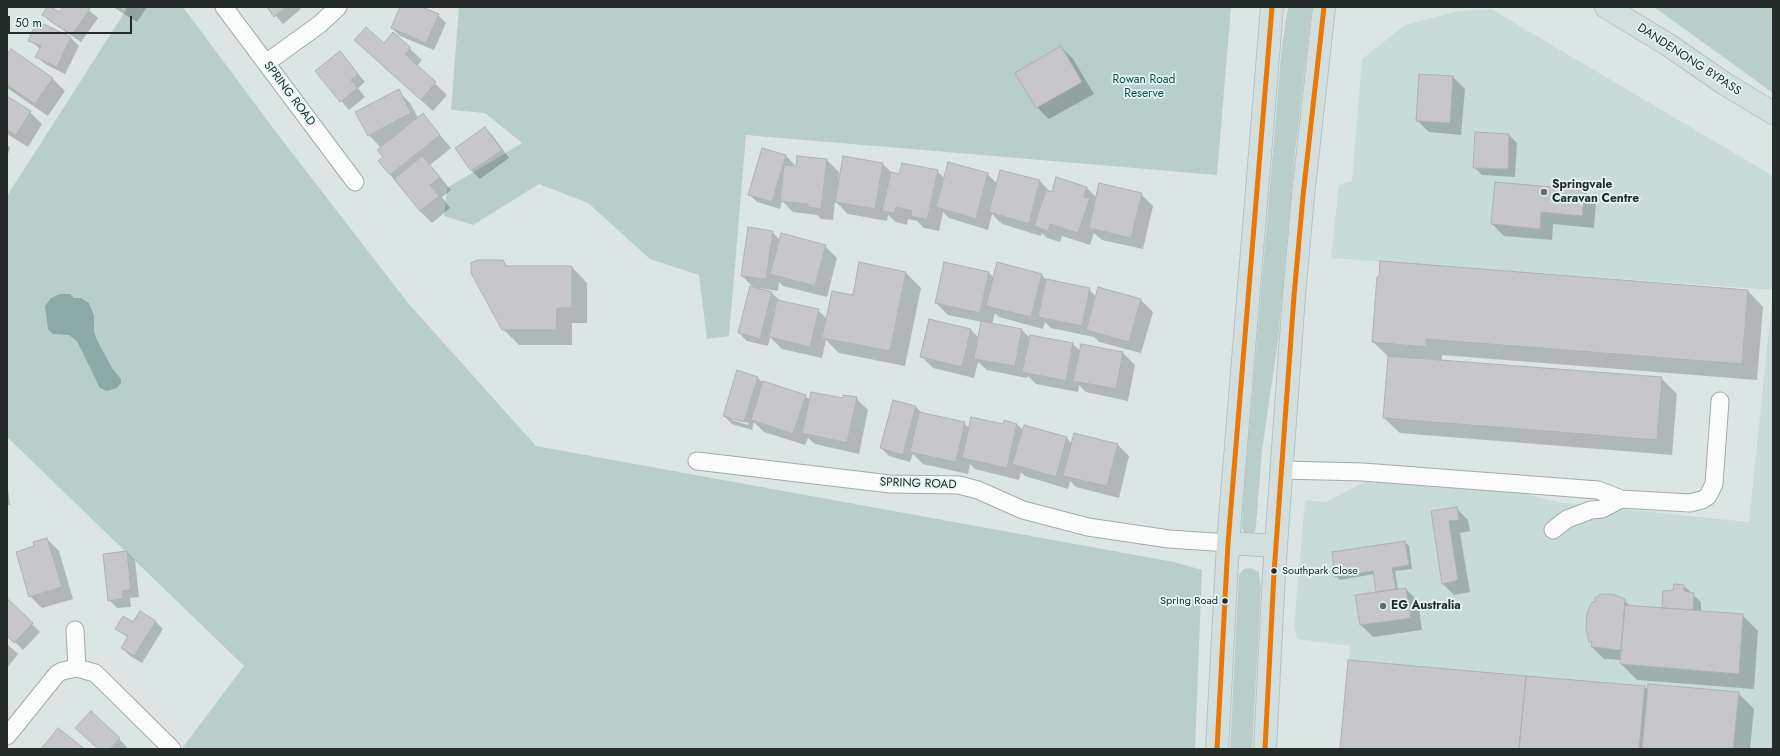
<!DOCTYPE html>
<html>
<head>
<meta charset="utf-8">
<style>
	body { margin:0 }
	#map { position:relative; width:1780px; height:756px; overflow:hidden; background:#dbe6e4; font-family:Jost,sans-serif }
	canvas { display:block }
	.frame { position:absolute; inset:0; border:8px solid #242c2a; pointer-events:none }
	.scale { position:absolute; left:8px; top:16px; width:124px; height:18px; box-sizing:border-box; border:2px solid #242c2a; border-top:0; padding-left:5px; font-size:12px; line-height:14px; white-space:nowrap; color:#242c2a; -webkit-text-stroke:3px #e3f8f4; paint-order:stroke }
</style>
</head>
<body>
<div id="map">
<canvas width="1780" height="756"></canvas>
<div class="frame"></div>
<div class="scale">50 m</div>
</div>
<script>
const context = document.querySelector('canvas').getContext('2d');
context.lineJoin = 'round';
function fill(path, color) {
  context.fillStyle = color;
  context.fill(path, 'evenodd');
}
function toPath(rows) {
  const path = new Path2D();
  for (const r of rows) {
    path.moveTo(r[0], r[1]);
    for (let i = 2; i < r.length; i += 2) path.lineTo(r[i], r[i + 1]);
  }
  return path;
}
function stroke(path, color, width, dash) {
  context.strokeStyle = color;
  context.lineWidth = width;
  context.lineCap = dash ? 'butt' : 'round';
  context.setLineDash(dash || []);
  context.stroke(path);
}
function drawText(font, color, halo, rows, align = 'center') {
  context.font = font + ' Jost,sans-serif';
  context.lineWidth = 3.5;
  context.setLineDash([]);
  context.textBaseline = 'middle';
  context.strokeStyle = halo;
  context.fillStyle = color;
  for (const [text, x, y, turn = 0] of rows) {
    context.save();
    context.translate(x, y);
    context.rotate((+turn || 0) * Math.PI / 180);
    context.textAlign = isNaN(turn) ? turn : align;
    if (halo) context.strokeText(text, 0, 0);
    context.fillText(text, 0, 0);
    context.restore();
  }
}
fill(toPath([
	[1491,9,1773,176,1773,290,1331,258,1339,185,1352,181,1362,59,1405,25,1459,11],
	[1773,291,1773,749,1340,749,1350,646,1297,639,1294,627,1305,500,1326,502,1362,483,1374,480,1499,488,1564,503,1749,522]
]), '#c7dcd8');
fill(toPath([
	[128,7,183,7,276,132,408,303,536,446,1174,562,1202,570,1195,749,184,749,183,747,244,666,7,437,7,196],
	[459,7,1231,7,1217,175,746,135,729,336,707,339,699,275,650,259,588,203,539,184,473,225,444,216,447,188,522,143,485,113,451,110],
	[1288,7,1312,7,1295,153,1278,341,1262,450,1256,526,1255,531,1251,534,1246,534,1242,529,1243,504,1282,45],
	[1654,7,1773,7,1773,93,1729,61],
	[1251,568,1259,572,1261,588,1252,749,1230,749,1239,575,1244,569]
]), '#b7ceca');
fill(toPath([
	[60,294,70,294,74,298,81,298,89,303,94,316,94,332,97,340,112,368,121,379,121,383,117,388,107,391,100,388,77,341,69,335,53,334,48,329,45,306,51,298]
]), '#8baaa5');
fill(toPath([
	[48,7,59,14,64,7,85,7,98,18,81,42,51,22,43,14],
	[113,7,147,7,137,22],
	[268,7,299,7,301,9,283,24],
	[401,7,419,7,438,15,446,23,434,50,400,36,392,28],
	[38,23,71,38,79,46,65,74,45,64,37,56,40,49,30,40],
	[384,44,410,49,422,60,417,66,447,95,433,111,368,52],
	[1061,47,1073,59,1094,94,1049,119,1037,107],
	[11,51,53,79,65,91,48,116,7,88,7,56],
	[340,52,365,82,358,88,365,97,349,110,316,71],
	[1420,75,1453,77,1465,89,1461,135,1429,132,1417,120],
	[398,91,410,103,418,118,423,115,451,148,430,165,451,190,442,197,450,208,432,223,420,211,379,161,384,157,381,148,369,135],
	[7,97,30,112,42,124,28,147,7,134],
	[485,128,493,136,509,158,480,179,472,171,456,148],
	[1509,135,1517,143,1515,177,1482,175,1474,167],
	[7,144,10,148,7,157],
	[763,149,786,156,794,164,793,167,827,160,839,172,838,181,839,181,844,157,883,164,893,174,900,176,937,171,945,179,987,174,997,183,1000,171,1040,181,1052,194,1057,179,1087,188,1097,198,1141,194,1153,206,1143,249,1102,240,1094,233,1090,245,1062,236,1060,242,1047,238,1042,233,1041,236,1002,224,992,214,988,230,949,218,943,212,939,231,924,228,917,221,908,219,907,225,896,222,888,215,887,221,848,214,835,201,833,220,821,219,817,215,793,212,782,201,780,209,757,202,749,194],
	[1584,191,1596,203,1594,228,1553,224,1552,240,1504,236,1492,224],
	[772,232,780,240,825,246,837,258,827,297,783,286,779,282,778,291,760,288,760,290,772,293,780,301,818,310,827,319,854,296,905,272,921,288,905,366,839,353,826,340,822,358,782,349,770,337,768,346,747,341,739,333,755,289,742,276],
	[503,261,508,267,572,267,587,283,587,323,572,323,572,345,519,345,503,329],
	[944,263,989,273,994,278,1042,275,1047,281,1089,289,1096,297,1141,300,1153,312,1141,353,1099,342,1094,337,1051,328,1045,322,1043,329,999,317,995,313,992,325,1022,330,1030,338,1030,336,1073,344,1080,351,1082,345,1123,353,1135,365,1128,401,1086,392,1079,385,1078,392,1036,384,1028,376,1027,378,987,370,978,362,974,378,933,368,921,356,929,320,971,330,979,338,982,322,948,315,936,303],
	[1748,291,1763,307,1757,380,1442,355,1442,361,1661,378,1677,394,1672,455,1400,433,1384,418,1389,357,1373,342],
	[757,377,763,383,805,396,810,400,856,398,868,410,859,454,815,444,808,438,805,445,764,432,754,422,752,430,732,424,724,416],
	[732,418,749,423,748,425,732,420],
	[894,401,916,407,923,414,964,423,969,428,1004,425,1005,422,1017,424,1023,430,1024,426,1067,438,1072,444,1117,444,1129,456,1119,498,1076,487,1070,481,1068,489,1025,476,1021,472,1019,480,975,469,970,464,968,474,923,464,913,454,910,462,889,456,881,448],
	[7,480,10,505,7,505],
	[1456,508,1468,520,1470,531,1460,533,1470,592,1454,595,1442,583,1432,512],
	[47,539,59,551,73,599,42,608,30,596],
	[1405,542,1409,546,1412,569,1395,571,1398,590,1406,589,1418,601,1422,630,1373,637,1361,625,1378,593,1374,574,1340,580,1336,576],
	[127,552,135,560,139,597,130,598,131,607,117,608,109,600],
	[1684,586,1701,602,1701,612,1742,615,1758,631,1754,689,1637,680,1621,664,1621,660,1604,659,1592,647,1592,644,1590,641,1624,600,1631,607,1665,609,1674,592],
	[9,601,40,632,23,650,7,634,7,602],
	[155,621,163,629,142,663,130,656,122,648,128,638,117,629,134,624],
	[7,644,18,654,7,668],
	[1645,687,1648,690,1738,693,1754,709,1750,749,1341,749],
	[119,739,127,747,125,749,99,749]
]), '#0003');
const building = toPath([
	[47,7,51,7,59,12,63,7,87,7,90,9,72,35,42,15,47,7],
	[118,7,127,7,124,11,118,7],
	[267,7,286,7,274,17,267,7],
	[400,7,422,7,439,14,426,43,391,28,400,7],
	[37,21,71,37,57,67,35,57,41,46,28,41,37,21],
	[366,27,384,43,393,32,411,48,405,54,436,82,421,100,354,40,366,27],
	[1061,46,1082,82,1036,108,1015,73,1061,46],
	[11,49,53,78,35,104,7,85,7,55,11,49],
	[340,51,358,74,351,80,358,88,340,102,315,71,340,51],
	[1419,74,1453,76,1450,123,1416,121,1419,74],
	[399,89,411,113,368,136,355,112,399,89],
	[7,96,31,111,16,135,7,130,7,96],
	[423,113,440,135,390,175,378,161,383,157,377,150,423,113],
	[485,127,502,150,471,171,455,148,485,127],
	[1475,132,1509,134,1508,169,1473,168,1475,132],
	[762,148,786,155,772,202,748,195,762,148],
	[422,156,440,177,430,185,439,196,420,211,394,179,422,156],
	[797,156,827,159,821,209,808,207,808,204,780,201,784,165,796,166,797,156],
	[843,156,883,163,875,209,835,202,843,156],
	[948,162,988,173,976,219,936,207,948,162],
	[902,163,938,170,927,220,911,216,912,211,896,207,895,213,882,211,891,172,899,174,902,163],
	[1000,170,1040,180,1029,224,989,212,1000,170],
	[1056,177,1087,187,1084,197,1090,198,1078,233,1050,224,1048,231,1034,226,1046,190,1052,192,1056,177],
	[1495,182,1585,190,1582,216,1541,212,1540,229,1491,224,1495,182],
	[1099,183,1142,193,1131,238,1089,228,1099,183],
	[748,227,773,231,766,279,741,276,748,227],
	[781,233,826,245,815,286,770,274,781,233],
	[477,260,503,260,506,266,572,266,572,308,557,308,556,330,502,330,471,273,471,263,477,260],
	[1380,261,1748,290,1742,364,1426,339,1426,347,1372,342,1377,277,1379,277,1380,261],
	[859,262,906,272,890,351,822,338,832,291,853,295,859,262],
	[944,262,989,272,980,313,935,303,944,262],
	[997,262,1042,274,1031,317,986,306,997,262],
	[1046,279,1090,288,1082,326,1038,317,1046,279],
	[750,286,772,292,760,339,738,333,750,286],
	[1098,287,1141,299,1129,342,1086,330,1098,287],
	[777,300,819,309,810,347,769,337,777,300],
	[929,319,971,329,962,367,920,357,929,319],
	[981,321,1022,329,1015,366,974,359,981,321],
	[1030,335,1073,343,1066,381,1022,372,1030,335],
	[1081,344,1123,352,1116,389,1073,381,1081,344],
	[1388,356,1662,377,1657,440,1383,418,1388,356],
	[737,370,758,377,744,422,723,416,737,370],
	[763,381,806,395,793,434,751,420,763,381],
	[811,392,843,398,843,395,857,397,847,443,802,433,811,392],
	[893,400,916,406,903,455,880,448,893,400],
	[919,412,965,422,956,462,910,452,919,412],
	[971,417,1003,424,1004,420,1017,424,1007,468,962,458,971,417],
	[1024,425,1067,437,1056,477,1012,464,1024,425],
	[1074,433,1118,444,1107,486,1063,476,1074,433],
	[1457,507,1459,520,1449,521,1458,580,1442,584,1431,511,1457,507],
	[47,538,62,587,29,597,16,552,34,546,33,542,47,538],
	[1405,541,1409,565,1392,568,1396,589,1376,592,1373,571,1335,577,1332,552,1405,541],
	[127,551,131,590,122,591,123,599,108,601,103,554,127,551],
	[1674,584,1684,585,1684,591,1694,593,1693,610,1662,608,1663,591,1673,590,1674,584],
	[1406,588,1411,618,1360,625,1355,595,1406,588],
	[1603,594,1613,594,1625,599,1621,650,1591,647,1592,642,1589,642,1586,629,1587,613,1592,602,1595,602,1595,597,1599,597,1599,595,1603,594],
	[9,600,33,623,14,643,7,636,7,601,9,600],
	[1625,605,1743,614,1739,674,1620,664,1625,605],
	[140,611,156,621,134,656,121,648,128,636,115,629,123,616,133,622,140,611],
	[1348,660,1526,676,1519,749,1340,749,1348,660],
	[1526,676,1645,686,1639,749,1519,749,1526,676],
	[1648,684,1739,692,1733,749,1642,749,1648,684],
	[91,711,120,738,110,749,98,749,75,728,91,711],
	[58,728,85,749,41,749,58,728]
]);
fill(building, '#c6c6cb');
stroke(building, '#afb2b4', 1);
const street = toPath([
	[224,7,355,182],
	[266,63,320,24,338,7],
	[697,461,890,484,959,485,978,490,1023,510,1088,527,1169,539,1228,543],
	[1282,470,1363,472,1598,490,1621,499,1690,503,1702,500,1708,496,1714,484,1720,401],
	[1553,530,1567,519,1591,510,1602,509,1621,499],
	[75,630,77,668],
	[7,736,57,674,62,671,77,668,95,673,172,749]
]);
const highway = toPath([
	[1606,7,1667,44,1725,84,1773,113],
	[1228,543,1276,546],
	[1217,749,1228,543,1272,7],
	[1265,749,1274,573,1294,296,1303,196,1324,7]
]);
stroke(street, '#a3acaa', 19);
stroke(highway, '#bac0bf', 24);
stroke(street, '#fafbfb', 17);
stroke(highway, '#d1e0de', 22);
stroke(toPath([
	[1217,749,1228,543,1272,7],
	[1265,749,1274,573,1294,296,1303,196,1324,7]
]), '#e97904', 5);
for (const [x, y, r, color] of [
	[1544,192,4,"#646d6b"],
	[1274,571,3.5,"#242c2a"],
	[1225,601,3.5,"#242c2a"],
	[1383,606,4,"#646d6b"]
]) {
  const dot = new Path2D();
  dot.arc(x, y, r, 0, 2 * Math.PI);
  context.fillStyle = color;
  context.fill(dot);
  stroke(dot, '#e3f8f4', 1.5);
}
drawText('11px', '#242c2a', '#e3f8f4', [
	["Southpark Close",1282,571],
	["Spring Road",1218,601,"right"]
], 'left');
drawText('12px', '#242c2a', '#e3f8f4', [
	["DANDENONG BYPASS",1689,60,33],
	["SPRING ROAD",289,94,53],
	["SPRING ROAD",918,484,2]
]);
drawText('12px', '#104b44', '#e3f8f4', [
	["Rowan Road",1144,80],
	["Reserve",1144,94]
]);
drawText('bold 12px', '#242c2a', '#e3f8f4', [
	["Springvale",1552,185],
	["Caravan Centre",1552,199],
	["EG Australia",1391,606]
], 'left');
</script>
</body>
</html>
